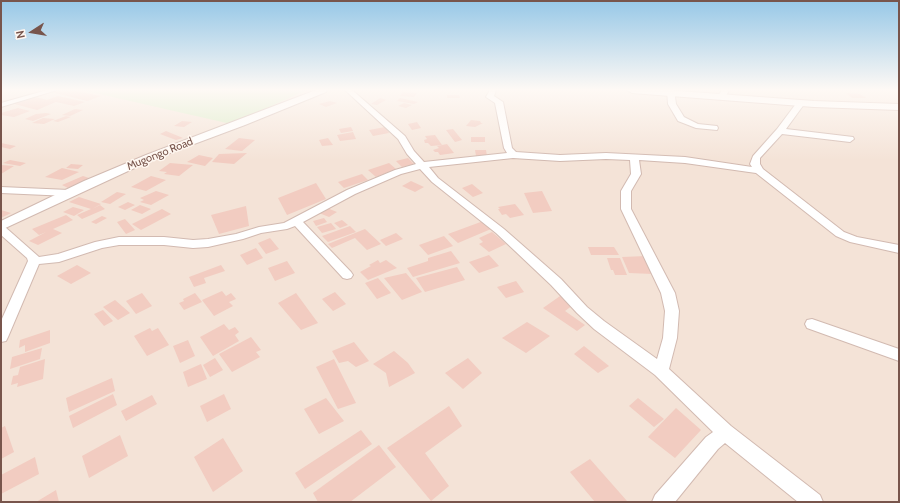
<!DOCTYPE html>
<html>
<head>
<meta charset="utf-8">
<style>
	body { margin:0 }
	#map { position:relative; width:900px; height:503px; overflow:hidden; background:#fdf2e9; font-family:Cabin,sans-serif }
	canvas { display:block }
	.frame { position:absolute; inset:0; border:2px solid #78554c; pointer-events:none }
	.north { position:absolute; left:12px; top:12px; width:40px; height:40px; -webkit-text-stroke:3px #fff7f0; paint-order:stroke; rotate:258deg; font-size:11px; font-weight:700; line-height:16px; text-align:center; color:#78554c }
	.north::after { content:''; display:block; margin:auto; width:14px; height:18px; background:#78554c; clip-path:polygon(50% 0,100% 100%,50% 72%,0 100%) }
</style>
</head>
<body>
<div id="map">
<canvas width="900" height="503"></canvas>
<div class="frame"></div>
<div class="north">N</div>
</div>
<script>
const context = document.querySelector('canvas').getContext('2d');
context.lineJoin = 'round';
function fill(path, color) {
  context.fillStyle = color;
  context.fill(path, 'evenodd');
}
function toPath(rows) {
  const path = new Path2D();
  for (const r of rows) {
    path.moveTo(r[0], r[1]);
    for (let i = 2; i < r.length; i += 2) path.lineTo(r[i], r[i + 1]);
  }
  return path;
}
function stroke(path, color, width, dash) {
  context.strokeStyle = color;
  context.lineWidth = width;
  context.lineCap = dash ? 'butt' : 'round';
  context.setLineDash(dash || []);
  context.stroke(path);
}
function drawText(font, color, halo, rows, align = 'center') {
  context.font = font + ' Cabin,sans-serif';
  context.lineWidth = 3;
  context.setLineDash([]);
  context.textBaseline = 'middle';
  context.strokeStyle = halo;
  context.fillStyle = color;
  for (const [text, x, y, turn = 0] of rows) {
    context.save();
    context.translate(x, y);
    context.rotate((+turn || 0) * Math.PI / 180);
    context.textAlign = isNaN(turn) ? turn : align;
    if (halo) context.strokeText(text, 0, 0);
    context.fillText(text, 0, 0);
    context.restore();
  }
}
fill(toPath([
	[1,90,899,90,899,502,1,502]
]), '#f4e3d7');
fill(toPath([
	[82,90,307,90,231,124]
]), '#dbebc7');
fill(toPath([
	[58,90,71,90,101,96,87,101,51,92],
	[403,92,417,93,414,97,400,96],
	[846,93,860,94,866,98,852,98],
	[447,95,459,95,460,98,447,98],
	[32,96,47,100,58,96,85,102,74,106,56,102,37,110,11,103],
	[380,98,386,100,377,105,371,104],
	[400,98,418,102,414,104,397,101],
	[330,101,337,103,326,107,319,104],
	[404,103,412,105,406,108,398,106],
	[18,108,30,111,14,117,1,115,1,113],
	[75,109,83,110,70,116,62,115],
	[46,113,51,114,33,121,25,119,36,114],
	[66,116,71,117,58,122,53,121],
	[43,118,55,119,44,124,32,123],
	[471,120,480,121,481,123,483,123,475,127,466,126],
	[182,121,192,122,184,127,174,126],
	[417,122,421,128,412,130,408,124],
	[351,127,353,131,341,133,339,129],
	[385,127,389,133,373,136,369,130],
	[453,129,462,140,455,142,446,130],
	[166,131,183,138,176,140,160,134],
	[353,132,356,139,340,141,337,135],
	[435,135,442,145,431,146,428,143,425,143,424,140,427,139,425,136],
	[471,137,485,137,485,142,471,142],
	[239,138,255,140,242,151,225,149],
	[328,138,333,145,322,146,319,140],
	[1,143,16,146,10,149,1,147],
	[447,144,454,153,440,155,438,152,435,152,433,150,439,148,437,146],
	[475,150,486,150,487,156,476,156],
	[247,153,234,164,212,162,219,154],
	[199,155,213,158,205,166,187,162],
	[408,158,414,164,402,167,396,161],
	[10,160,26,163,20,166,3,163],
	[170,163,193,165,179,176,164,174,167,172,159,171],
	[389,163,396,169,376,177,368,170],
	[71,164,83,165,78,169,66,168],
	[1,165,14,166,1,174],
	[62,168,79,172,62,180,45,177],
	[362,174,368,180,344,188,338,182],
	[83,176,89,178,68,188,62,185],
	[151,176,166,180,146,191,131,187],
	[411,181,424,187,415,192,402,186],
	[316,183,326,199,287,215,278,198],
	[472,184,483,193,473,197,462,188],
	[156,191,169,195,151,205,140,202,144,200,140,198],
	[542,191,552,211,533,213,524,193],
	[117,192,126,194,110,204,101,202],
	[79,197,101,204,92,209,100,205,105,209,82,219,77,215,91,209,69,202],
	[128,202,135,205,125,210,118,207],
	[515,204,524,215,510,218,506,214,502,215,498,209,500,209,498,207],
	[140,205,151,209,142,214,131,210],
	[246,206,249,226,219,234,211,215],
	[73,207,84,210,74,216,63,212],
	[327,208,337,212,329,217,319,213],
	[162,209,171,214,141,230,132,224],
	[1,210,11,213,1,218],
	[66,215,73,220,53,229,62,233,38,245,29,241,46,232,39,235,32,229],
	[102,216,107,218,96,224,91,222],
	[324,218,327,222,316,226,313,221],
	[125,219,135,230,126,234,117,222],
	[342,220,348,225,340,228,334,223],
	[486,220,491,229,458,243,448,234],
	[331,223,336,229,322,233,317,227],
	[350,226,356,232,328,242,322,236],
	[365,229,381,244,367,250,355,238,332,248,328,244],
	[492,232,506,244,489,252,479,244,483,242,479,238],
	[396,233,403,239,386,246,380,240],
	[444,236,453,246,428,255,419,245],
	[270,238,279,249,266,254,258,243],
	[588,247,614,247,619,255,591,255],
	[256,248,263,258,247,265,240,255],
	[451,251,460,263,413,277,407,268,428,261,428,258],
	[489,255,499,266,479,273,469,262],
	[646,256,653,274,629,273,622,257],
	[607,258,620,258,627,275,615,275,613,270,611,270],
	[378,260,380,263,386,260,397,268,368,280,360,272,371,266,369,265],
	[287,261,295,273,275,281,268,268],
	[77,265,91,273,71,284,57,276],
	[221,265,225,271,204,278,206,283,194,287,189,277],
	[457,267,465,280,425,292,416,278],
	[406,273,422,292,402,300,384,278],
	[378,278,391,293,377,299,365,283],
	[516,281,524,292,506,298,497,287],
	[222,291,226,296,231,293,236,299,229,302,233,306,214,316,202,300],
	[335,292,346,304,333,311,322,299],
	[142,293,152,306,136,314,126,301],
	[195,293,202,302,184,310,179,303,184,301,183,299],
	[296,293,318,323,301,330,278,303],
	[563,294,573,305,565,311,585,325,577,331,543,308],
	[115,300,130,313,118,320,103,307],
	[103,310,113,321,104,326,94,314],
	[527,322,550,336,526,353,502,338],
	[224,324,229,330,235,327,239,332,235,335,239,341,213,356,200,337],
	[150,328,152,331,158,328,169,345,147,356,134,336],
	[50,330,50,343,25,352,25,345,19,348,20,340],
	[251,337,261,350,256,352,260,357,232,372,219,354],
	[188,340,195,356,180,363,173,346],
	[354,342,369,361,356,367,348,361,339,363,332,351],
	[584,346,609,366,598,373,574,354],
	[42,348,40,359,10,369,12,357],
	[394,351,408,363,415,373,389,387,386,373,373,364],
	[215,358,223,370,210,377,203,365],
	[468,358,482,373,463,389,445,373],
	[45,359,43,379,17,387,18,383,11,385,13,376,18,375,20,367],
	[334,359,356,403,338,409,316,367],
	[201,364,207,379,188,387,183,372],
	[112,378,115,391,69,412,66,398],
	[113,394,117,405,73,428,69,416],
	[224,394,231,409,207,422,200,406],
	[152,395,157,404,126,421,121,411],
	[326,398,344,421,319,434,304,409],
	[638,398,664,419,654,427,629,406],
	[449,406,462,426,425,453,449,486,431,501,387,448],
	[676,408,701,430,675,458,648,437],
	[5,426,14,452,1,459,1,428],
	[361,430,372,444,305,489,295,473],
	[120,435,128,456,89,478,82,456],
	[223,438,243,471,213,492,194,457],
	[379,445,396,467,350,502,318,502,313,493],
	[35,457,39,474,1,494,1,475],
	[590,459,627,501,625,502,595,502,570,472],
	[56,490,59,502,36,502]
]), '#f2ccc1');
const minor = toPath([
	[47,90,57,90,1,107,1,103,47,90],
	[345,90,352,90,405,136,414,151,424,162,507,153,504,148,495,103,486,97,490,90,496,90,494,96,503,102,512,148,516,152,560,155,606,153,685,157,752,167,750,164,753,156,777,129,798,101,801,101,805,103,786,129,853,137,854,139,850,142,782,134,760,158,760,164,763,169,844,232,857,237,899,245,899,253,850,242,836,236,756,173,685,163,639,160,641,174,631,191,631,209,675,293,679,311,677,338,669,369,731,426,820,495,823,502,798,502,725,443,718,449,675,502,652,502,655,495,706,437,713,432,655,375,594,329,577,313,551,285,496,233,432,182,420,169,401,174,355,194,303,222,351,272,353,275,351,278,347,279,343,278,295,226,287,229,261,233,243,239,208,247,193,248,164,245,119,245,102,248,59,262,39,264,8,337,6,341,1,342,1,321,28,261,27,258,1,235,1,226,5,227,39,257,58,254,95,242,119,237,164,237,193,240,208,239,236,234,259,227,284,223,347,190,395,170,416,164,407,154,398,139,345,90],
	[513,158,560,161,606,159,630,160,631,174,621,191,621,209,661,293,665,311,663,338,657,359,604,321,587,307,561,279,504,229,438,178,429,167,513,158],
	[667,90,674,90,676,104,684,117,698,124,717,126,718,128,717,130,696,128,678,121,668,104,667,90],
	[722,90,729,90,725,98,722,98,718,96,722,90],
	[1,187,69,190,74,193,69,196,1,193,1,187],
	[812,319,899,349,899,361,807,328,805,324,807,320,812,319]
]);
const tertiary = toPath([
	[316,90,327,90,326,92,245,125,154,159,1,230,1,221,84,181,146,155,316,90]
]);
const secondary = toPath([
	[627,90,665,90,814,101,899,104,899,110,814,107,632,93,627,90]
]);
stroke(minor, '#d2bab1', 2);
stroke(tertiary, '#d2bab1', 2);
stroke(secondary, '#d7bbb1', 2);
fill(minor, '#fff');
fill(tertiary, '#fff');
fill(secondary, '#fff');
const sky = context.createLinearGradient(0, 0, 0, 160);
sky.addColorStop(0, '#97c8e7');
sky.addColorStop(0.56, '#fef9f5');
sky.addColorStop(1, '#fef9f500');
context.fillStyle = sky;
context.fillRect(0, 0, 900, 160);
drawText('11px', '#78554c', '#fff7f0', [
	["Mugongo Road",160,154,-22]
]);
</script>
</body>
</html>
